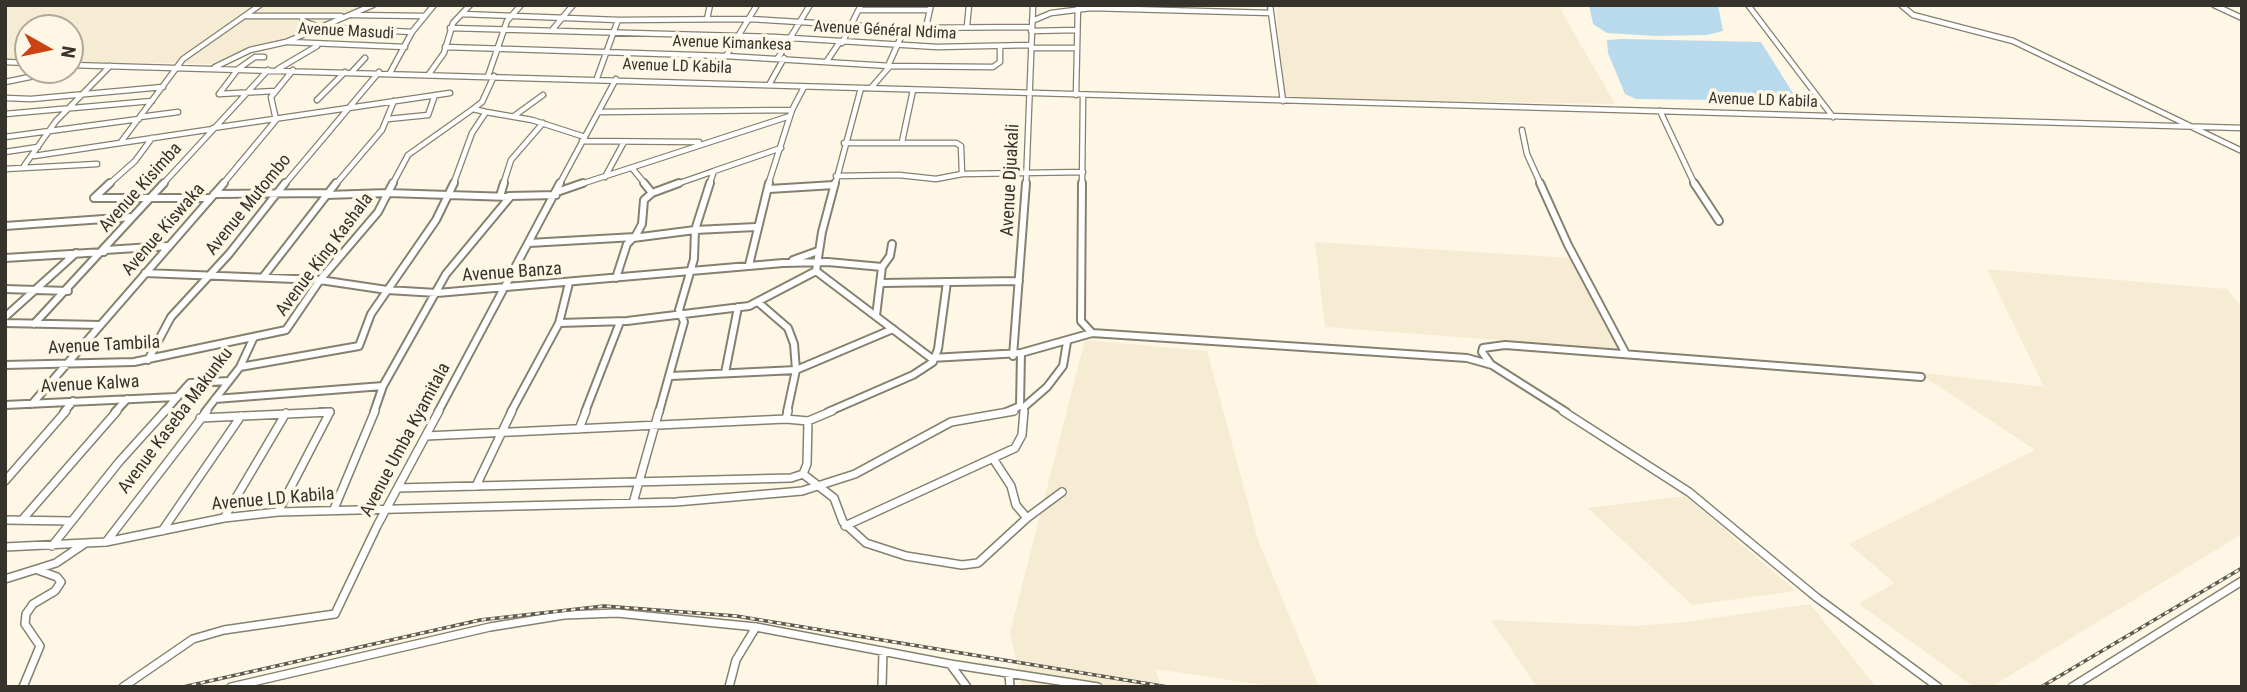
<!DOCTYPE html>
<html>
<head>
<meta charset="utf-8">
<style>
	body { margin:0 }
	#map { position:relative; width:2247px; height:692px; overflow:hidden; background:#fef7e5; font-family:"Roboto Condensed",sans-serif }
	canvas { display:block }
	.frame { position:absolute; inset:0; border:7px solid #35332c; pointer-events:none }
	.north { position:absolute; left:14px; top:14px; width:70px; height:70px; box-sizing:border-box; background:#fef7e5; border:2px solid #aea99b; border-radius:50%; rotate:99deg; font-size:19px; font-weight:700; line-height:28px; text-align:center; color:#35332c }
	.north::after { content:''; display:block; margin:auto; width:24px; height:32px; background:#cb4315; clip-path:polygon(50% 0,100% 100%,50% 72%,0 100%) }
</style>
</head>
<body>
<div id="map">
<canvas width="2247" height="692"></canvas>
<div class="frame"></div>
<div class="north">N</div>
</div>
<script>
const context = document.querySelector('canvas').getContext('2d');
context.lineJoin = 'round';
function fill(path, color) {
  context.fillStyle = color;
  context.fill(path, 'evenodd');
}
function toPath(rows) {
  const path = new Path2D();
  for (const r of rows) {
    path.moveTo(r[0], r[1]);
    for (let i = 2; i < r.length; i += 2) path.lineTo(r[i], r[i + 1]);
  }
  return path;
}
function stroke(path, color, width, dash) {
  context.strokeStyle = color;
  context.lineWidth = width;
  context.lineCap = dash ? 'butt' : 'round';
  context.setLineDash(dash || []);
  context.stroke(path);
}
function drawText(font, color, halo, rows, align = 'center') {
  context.font = font + ' "Roboto Condensed",sans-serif';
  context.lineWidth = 7;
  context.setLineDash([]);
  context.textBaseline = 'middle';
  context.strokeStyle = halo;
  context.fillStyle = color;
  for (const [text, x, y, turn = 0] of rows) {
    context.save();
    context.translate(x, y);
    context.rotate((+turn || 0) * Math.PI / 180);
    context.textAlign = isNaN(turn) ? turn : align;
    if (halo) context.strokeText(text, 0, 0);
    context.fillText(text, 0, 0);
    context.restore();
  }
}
fill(toPath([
	[5,5,370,5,279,41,244,50,217,64,70,62,70,28,28,28,28,61,5,61],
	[1276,5,1558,5,1615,104,1283,98],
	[1315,242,1572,258,1619,349,1325,327],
	[1987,269,2227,289,2242,308,2242,534,1991,687,1974,687,1859,604,1894,583,1849,544,2035,450,1917,372,2044,387],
	[1085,340,1207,351,1258,540,1319,687,1277,687,1155,669,1162,687,1022,687,1010,632],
	[1685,496,1796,591,1692,605,1588,508],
	[1810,604,1876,687,1537,687,1491,620,1634,626,1686,622]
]), '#f6ecd3');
fill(toPath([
	[1589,5,1718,5,1723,31,1707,35,1656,36,1607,33,1593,24],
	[1623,39,1761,42,1798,101,1636,99,1625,94,1608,53,1607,40]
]), '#b9daec');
const minorFar2 = toPath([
	[1270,5,1283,101],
	[1748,5,1833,117],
	[1901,5,1913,15,2013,41,2242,151],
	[2214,5,2242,18],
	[860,10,929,10],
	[462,14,618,20,750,19,898,28,1031,27],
	[352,15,424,16],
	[247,16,341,16],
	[302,16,303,21,319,27,412,32],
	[707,19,710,5],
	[1032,21,1051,13,1091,8,1271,13],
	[967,26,969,5],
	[926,27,931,5],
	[450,28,775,37,937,47,1031,45],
	[553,29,573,5],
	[1031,31,1077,30],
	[288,42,405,47],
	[842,43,861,5],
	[445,47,726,56,890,66,993,67,1000,62,1000,46],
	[1031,48,1077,48],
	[726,56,757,5],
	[778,58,810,5],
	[827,61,839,43],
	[5,62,28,63],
	[70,65,2242,128],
	[888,66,905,28],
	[215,67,250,50,286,42,373,5],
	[278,69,317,46],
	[352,72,365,58],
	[390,73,412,32,434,5],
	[429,74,444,53,453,23,470,5],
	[488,76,507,21,521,5],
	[597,78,618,20],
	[5,82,64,70],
	[769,85,784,58],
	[871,88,890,66],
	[219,94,238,69,255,57,264,57],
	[219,94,275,91],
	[1076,95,1078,5],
	[5,98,31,99,163,87],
	[317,100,345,72],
	[1660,111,1695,185],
	[486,112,532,120,585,137],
	[599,112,792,110],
	[5,114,152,101],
	[514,116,543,95],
	[140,117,178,112],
	[388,119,428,115,435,95],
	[213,128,450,93],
	[1522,130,1527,154,1541,185],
	[5,137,139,119],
	[582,141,699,142],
	[121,142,183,59,260,5],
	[902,142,913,90],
	[844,143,956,143,961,146,962,174,1083,172],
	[5,152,38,147],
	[34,156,213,129],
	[24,166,56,121,110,66],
	[632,168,646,185],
	[5,169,97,164],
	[836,176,899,175,936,179,962,174],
	[605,177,624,142],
	[108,185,135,161,152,138],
	[162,185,268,70],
	[222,185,276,120,271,97,293,70],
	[284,185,379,72],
	[335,185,382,130,394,101],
	[392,185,408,155,473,109],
	[453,185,472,133,486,112,473,109,482,102,494,76],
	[503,185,511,160,543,123],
	[559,185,616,79],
	[578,185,790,116],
	[674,185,714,171],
	[709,185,714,171,781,148],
	[768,185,792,110,804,87],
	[835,185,861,88],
	[1026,185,1033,5],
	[1082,185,1083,96]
]);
const minorFar1 = toPath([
	[644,183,652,193,679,183],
	[835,183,822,232,816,271,931,358,1021,353],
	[1082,183,1081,321,1092,333,1467,358,1492,365,1566,412],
	[1540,183,1568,245,1626,354],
	[1694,183,1719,221],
	[769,189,834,185],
	[557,192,583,183],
	[214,194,327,193],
	[326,195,388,193,510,197,446,274,383,386,374,412],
	[500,196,504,183],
	[509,196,556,195],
	[94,198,210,198],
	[94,198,110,183],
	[5,226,132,217],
	[529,243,635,237,642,224,644,200,652,193],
	[105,250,168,246],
	[5,258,104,252],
	[793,260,818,251],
	[749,265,769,183],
	[145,273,320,280,387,290,437,293,783,263,828,262,882,267],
	[263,277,336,183],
	[616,278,627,244,633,238,695,230,710,183],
	[881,283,1019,281],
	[5,289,68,291],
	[759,303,788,328,794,344,796,370,787,412],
	[876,316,882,267,890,256,892,244],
	[5,317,76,253],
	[5,323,100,325],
	[559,323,627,321,749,306,816,271],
	[34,324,164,183],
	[1013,356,1026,183],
	[148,360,171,317,229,254,285,183],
	[1490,363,1482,352,1483,348,1505,345,1921,377],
	[5,365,134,362,286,330,320,280,378,212,393,183],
	[240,367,359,346,371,314,436,220,454,183],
	[725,373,738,307],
	[671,376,796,370,893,329],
	[215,399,383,386],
	[32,404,224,183],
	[5,405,176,397],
	[64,412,73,401],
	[115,412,127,399],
	[164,412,190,383,229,381],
	[205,412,240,367,253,339],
	[321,412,330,412],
	[438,412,560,183],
	[511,412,559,323,569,283],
	[585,412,620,322],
	[659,412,684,322,679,310,694,259,695,230,756,227],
	[828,412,913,375,933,362,938,349,947,282],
	[1006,412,1020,406,1021,353,1092,333],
	[1024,412,1024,407,1047,387,1063,366,1067,342]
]);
const minor = toPath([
	[788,411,786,419,808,421,807,464,803,474],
	[1563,411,1689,492,1816,597,1938,687],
	[200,418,330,412,278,512],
	[808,421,832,411],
	[579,429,586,411],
	[426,436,786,419],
	[994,460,1011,486,1016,505,1027,518],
	[803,474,834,498,843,522,866,543,906,556,962,565,978,563,1027,518,1062,492],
	[5,481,66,411],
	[476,486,512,411],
	[398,488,791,478,803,474],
	[633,503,659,411],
	[334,509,375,411],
	[224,518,286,413],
	[5,520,71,521],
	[22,520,117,411],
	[845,526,1015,448,1022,435,1024,411],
	[162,531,241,416],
	[106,542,207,411],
	[52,546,119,462,165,411],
	[5,547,106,542,224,518,278,512,676,502,802,491,855,474,951,422,1014,411],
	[5,579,56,563,84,544],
	[950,664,967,687],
	[1009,674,1010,687],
	[23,687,40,646,25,624,26,614,33,604,55,591,61,582,57,577,38,570],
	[123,687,193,639,224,630,335,614,377,526,439,411],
	[231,687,490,627,564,615,617,613,756,627,950,664,1098,687],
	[729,687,736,660,756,627],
	[882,687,883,651],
	[2072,687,2242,581]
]);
stroke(minorFar2, '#86806f', 7);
stroke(minorFar1, '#86806f', 10);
stroke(minor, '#86806f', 10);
stroke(minorFar2, '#fff', 4.5);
stroke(minorFar1, '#fff', 6);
stroke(minor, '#fff', 7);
const rail = toPath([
	[183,687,480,620,604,606,736,616,1168,687],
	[2041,687,2242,568]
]);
stroke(rail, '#5c5950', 3.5);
stroke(rail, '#fef7e5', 2, [4.5]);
drawText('16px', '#35332c', '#fef7e5', [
	["Avenue Général Ndima",885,31,3],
	["Avenue Masudi",346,32,3],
	["Avenue Kimankesa",732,44,2],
	["Avenue LD Kabila",677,67,2],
	["Avenue LD Kabila",1763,101,2]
]);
drawText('18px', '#35332c', '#fef7e5', [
	["Avenue Djuakali",1011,180,-87],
	["Avenue Kisimba",141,188,-48],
	["Avenue Mutombo",249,205,-51],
	["Avenue Kiswaka",164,230,-49],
	["Avenue King Kashala",325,255,-53],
	["Avenue Banza",512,273,-4],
	["Avenue Tambila",104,346,-3],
	["Avenue Kalwa",90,385,-3],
	["Avenue Kaseba Makunku",176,421,-53],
	["Avenue Umba Kyamitala",406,440,-62],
	["Avenue LD Kabila",273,500,-5]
]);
</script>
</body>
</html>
